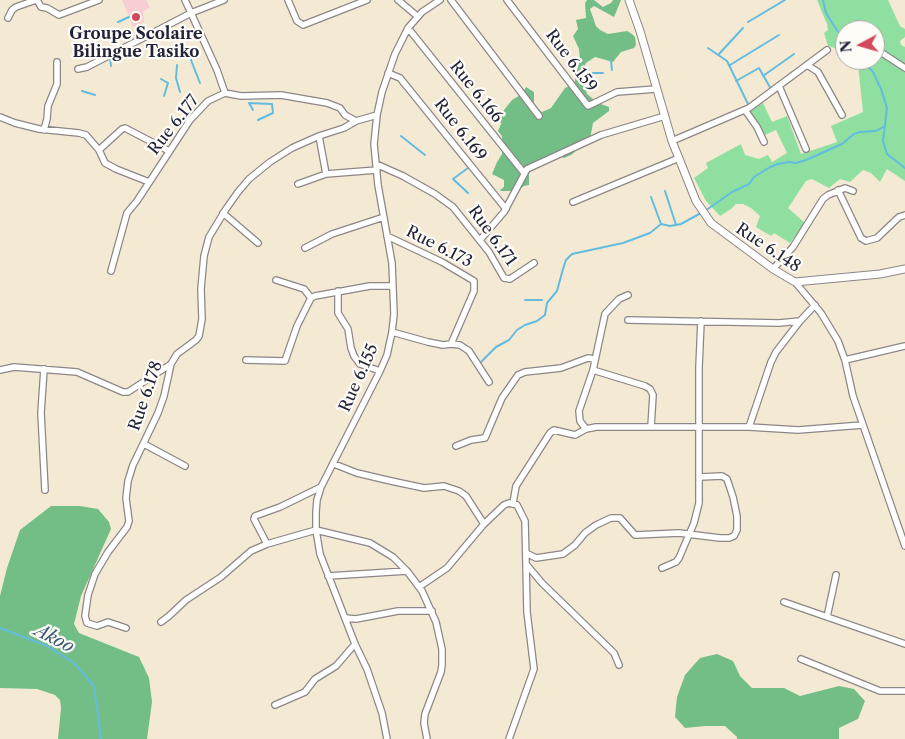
<!DOCTYPE html>
<html>
<head>
<meta charset="utf-8">
<style>
	body { margin:0 }
	#map { position:relative; width:905px; height:739px; overflow:hidden; background:#f4ead4; font-family:"Libre Caslon Text",serif }
	canvas { display:block }
	.north { position:absolute; left:835px; top:20px; width:50px; height:50px; box-sizing:border-box; background:#fdfcf7; border:1px solid #a5a5ac; border-radius:50%; rotate:264deg; font-size:14px; font-weight:700; line-height:20px; text-align:center; color:#22223b }
	.north::after { content:''; display:block; margin:auto; width:18px; height:22px; background:#d1495b; clip-path:polygon(50% 0,100% 100%,50% 72%,0 100%) }
</style>
</head>
<body>
<div id="map">
<canvas width="905" height="739"></canvas>
<div class="north">N</div>
</div>
<script>
const context = document.querySelector('canvas').getContext('2d');
context.lineJoin = 'round';
function fill(path, color) {
  context.fillStyle = color;
  context.fill(path, 'evenodd');
}
function toPath(rows) {
  const path = new Path2D();
  for (const r of rows) {
    path.moveTo(r[0], r[1]);
    for (let i = 2; i < r.length; i += 2) path.lineTo(r[i], r[i + 1]);
  }
  return path;
}
function stroke(path, color, width, dash) {
  context.strokeStyle = color;
  context.lineWidth = width;
  context.lineCap = dash ? 'butt' : 'round';
  context.setLineDash(dash || []);
  context.stroke(path);
}
function drawText(font, color, halo, rows, align = 'center') {
  context.font = font + ' "Libre Caslon Text",serif';
  context.lineWidth = 4.5;
  context.setLineDash([]);
  context.textBaseline = 'middle';
  context.strokeStyle = halo;
  context.fillStyle = color;
  for (const [text, x, y, turn = 0] of rows) {
    context.save();
    context.translate(x, y);
    context.rotate((+turn || 0) * Math.PI / 180);
    context.textAlign = isNaN(turn) ? turn : align;
    if (halo) context.strokeText(text, 0, 0);
    context.fillText(text, 0, 0);
    context.restore();
  }
}
fill(toPath([
	[122,0,146,0,150,7,143,12,144,22,133,27]
]), '#f7cfd3');
fill(toPath([
	[817,0,888,0,900,26,905,29,905,37,900,41,901,45,905,47,905,181,887,169,880,182,871,173,863,170,850,182,840,179,829,188,812,179,806,181,788,208,805,223,790,243,774,233,771,236,756,227,760,216,751,208,743,204,736,204,731,209,720,216,706,201,694,178,708,168,706,163,741,144,745,155,759,159,768,155,772,162,787,153,776,130,765,135,750,112,763,103,772,122,787,116,801,154,837,142,831,126,863,112,858,65,852,60,875,60,875,30,845,30,845,53,840,52,835,48,828,46,824,33,828,30,827,24]
]), '#8fe0a0');
fill(toPath([
	[587,0,594,0,603,7,611,3,613,0,621,0,614,17,594,6,590,9,596,26,600,30,608,34,627,31,632,34,635,37,636,45,634,48,621,52,613,62,595,57,586,63,583,69,583,78,587,94,598,103,609,107,609,111,593,123,590,139,577,147,575,152,571,155,564,158,558,155,532,170,529,173,529,185,524,186,516,191,501,191,500,190,504,187,504,180,492,174,497,162,502,154,502,136,498,131,501,124,500,115,512,100,522,94,526,87,534,92,534,103,539,110,542,112,551,108,565,88,569,86,574,87,576,74,580,60,579,49,573,36,578,29,576,20,586,18,585,3],
	[51,506,80,506,98,509,109,522,111,529,81,596,74,624,79,633,139,657,149,678,152,702,147,739,58,739,61,708,60,700,55,695,37,689,0,688,0,596,7,568,20,530],
	[717,654,733,661,740,676,752,688,784,688,800,696,839,686,854,689,865,701,858,719,839,728,839,739,737,739,737,737,725,726,705,726,685,728,675,717,677,697,685,675,700,658]
]), '#73be86');
stroke(toPath([
	[823,0,826,13,845,43],
	[118,22,129,17],
	[748,22,785,0],
	[708,48,727,61,748,104],
	[719,54,743,28],
	[110,58,111,66],
	[191,60,200,83],
	[861,60,873,72,881,89,887,108,883,141,887,154,905,168],
	[611,61,612,70],
	[177,65,176,78,180,92],
	[730,65,779,35],
	[592,73,603,73],
	[763,76,794,54],
	[161,79,168,83,164,96],
	[736,81,759,68,771,89],
	[82,91,95,95],
	[253,110,249,103,272,104,273,113,258,120],
	[401,136,425,155],
	[665,191,676,225],
	[468,193,453,179,468,168],
	[651,197,661,224],
	[705,211,732,192,749,184,754,177,770,167,778,164,789,162,796,163,806,160,842,144,854,134,860,132,876,131,885,126],
	[525,300,542,300],
	[481,362,496,347,509,340,517,330,525,325,537,321,545,315,547,303,557,291,563,269,566,260,572,254,623,243,650,233,661,224,670,226,681,224,701,213],
	[0,628,47,646,74,663,94,686,101,739]
]), '#63bce0', 2);
const minor = toPath([
	[37,0,41,7,47,8,59,15,99,0],
	[224,0,191,13,217,70,225,93],
	[288,0,297,21,303,25,367,0],
	[398,0,417,16],
	[451,0,539,116],
	[507,0,588,106,617,92,656,89],
	[8,18,12,10,16,7,36,0],
	[408,28,524,173],
	[879,51,905,68],
	[807,65,818,72,842,115],
	[78,69,87,67,191,13,185,0],
	[388,73,400,78,506,209],
	[779,86,806,149],
	[745,110,757,127,764,142],
	[0,117,15,123,39,129,79,133,86,135,99,150,105,163,116,169,149,182],
	[44,130,47,119,48,106,57,84,57,62],
	[319,136,326,174],
	[672,141,749,108,827,50],
	[99,150,122,129,125,128,169,151],
	[376,164,403,176,435,194,453,207,489,252,504,278,510,279,534,263],
	[298,184,326,174,377,170],
	[838,190,861,238,866,241,877,238,899,217,905,215],
	[573,202,679,158],
	[223,213,258,243],
	[387,236,442,262,474,281,474,291,451,344,460,345,469,351,489,382],
	[480,240,504,212,527,169,601,135,665,116],
	[305,248,332,234,384,217],
	[773,269,793,247,823,199,828,195,845,188,853,191],
	[111,271,127,213,137,201,190,120,208,101,225,93,241,96,281,95,327,103,340,108,345,115,356,121,377,115],
	[276,280,304,289,311,298],
	[795,282,821,313,838,341,845,360,853,396,905,546],
	[338,291,338,313,348,329,351,348,354,356,360,364,380,371],
	[628,320,779,323,800,321],
	[392,332,428,342,443,345,451,344],
	[246,360,285,361,297,326,311,298,315,296,370,286,392,286],
	[845,360,905,346],
	[44,369,41,413,45,490],
	[0,370,14,367,77,372,123,392,128,392,171,364],
	[593,370,645,386,650,389,653,395,651,427],
	[749,427,771,362,776,352,800,321,815,305],
	[586,429,580,421,579,411,593,370,605,314,619,299,628,295],
	[144,444,185,466],
	[456,446,471,440,485,438,502,398,518,375,525,372,561,368,588,358,594,359],
	[334,464,357,473,391,481,424,488,444,486,459,491,466,496,484,524],
	[513,503,516,486,550,433,554,430,575,435,586,429,596,427,749,427,798,430,863,425],
	[267,544,254,519,255,516,280,507,321,487],
	[526,553,536,558,563,554,575,545,585,533,596,525,611,518,620,518,635,535,679,533,720,538,729,538,734,536,737,530,737,516,733,497,727,479,722,476,700,477],
	[662,568,676,562,679,558,694,523,699,503,699,367,701,321],
	[328,576,407,571],
	[419,587,447,568,484,524,504,505,509,503,517,505,525,521,526,564,542,583,614,653,619,665],
	[784,602,905,644],
	[827,617,836,575],
	[345,618,356,619,398,611,432,611],
	[161,622,169,616,186,600,221,577,251,551,267,544,316,530,370,543,393,557,407,571,422,591,436,622,442,649,442,665,441,672,425,714,424,723,427,739],
	[126,628,108,622,97,626,87,623,85,616,88,595,95,574,108,552,127,527,129,521,126,498,128,481,133,465,158,413,164,396,171,364,177,354,196,340,199,336,202,319,201,289,204,256,209,237,226,209,238,192,249,179,270,162,292,148,319,136,344,128,356,121],
	[801,659,880,691,905,691],
	[275,705,305,692,315,679,336,666,355,644],
	[387,739,382,713,367,669,355,644,320,554,316,530,316,512,317,500,321,487,380,371,387,355,392,332,394,314,392,263,378,185,374,144,377,115,382,92,395,54,408,28,422,12,440,0],
	[509,739,534,669,527,612,526,564]
]);
const tertiary = toPath([
	[629,0,640,31,672,141,696,201,711,223,773,269,795,282,880,274,905,269]
]);
stroke(minor, '#8b8688', 8);
stroke(tertiary, '#8b8688', 9);
stroke(minor, '#fff', 5.5);
stroke(tertiary, '#fff', 7);
for (const [x, y, r, color] of [
	[136,17,5,"#d1495b"]
]) {
  const dot = new Path2D();
  dot.arc(x, y, r, 0, 2 * Math.PI);
  context.fillStyle = color;
  context.fill(dot);
  stroke(dot, '#fdfcf7', 2);
}
drawText('bold 16px', '#22223b', '#fdfcf7', [
	["Groupe Scolaire",136,34],
	["Bilingue Tasiko",136,52]
]);
drawText('16px', '#22223b', '#fdfcf7', [
	["Rue 6.159",571,61,53],
	["Rue 6.166",476,92,51],
	["Rue 6.177",174,125,-52],
	["Rue 6.169",460,130,52],
	["Rue 6.171",492,236,54],
	["Rue 6.173",439,247,27],
	["Rue 6.148",768,248,34],
	["Rue 6.155",359,378,-66],
	["Rue 6.178",146,396,-71]
]);
drawText('italic 18px', '#395875', '#fdfcf7', [
	["Akoo",54,639,27]
]);
</script>
</body>
</html>
